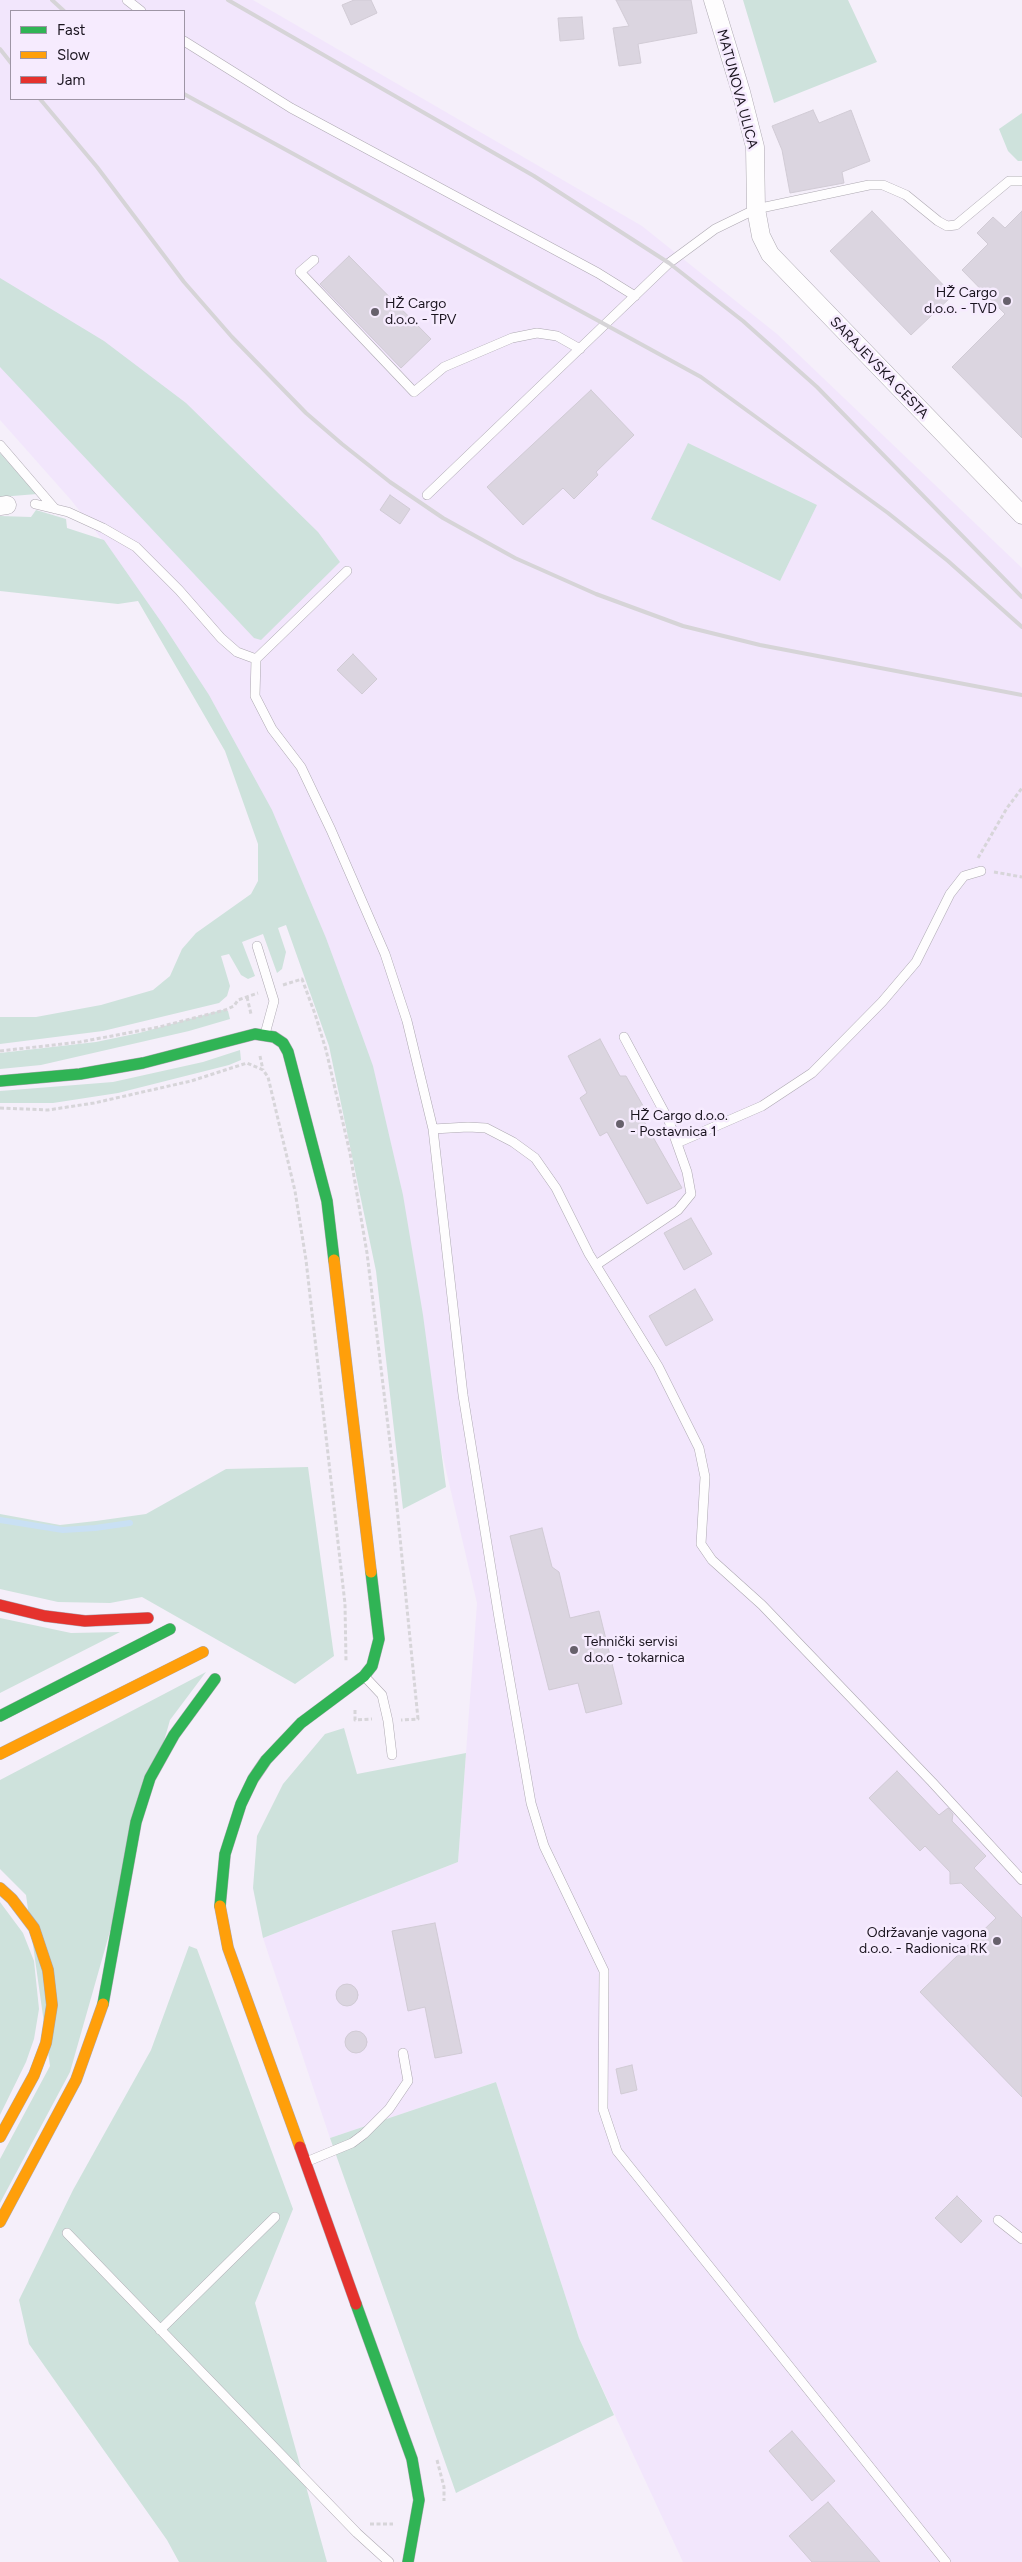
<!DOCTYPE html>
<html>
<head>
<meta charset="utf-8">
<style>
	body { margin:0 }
	#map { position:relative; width:1022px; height:2562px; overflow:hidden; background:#f5effa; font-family:Figtree,sans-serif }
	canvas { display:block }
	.legend { position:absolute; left:10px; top:10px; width:175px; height:90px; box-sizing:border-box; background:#f6ebfe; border:1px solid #9e95a5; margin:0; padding:6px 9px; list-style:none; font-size:15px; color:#1a141f }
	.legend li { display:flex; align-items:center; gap:10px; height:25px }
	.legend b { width:25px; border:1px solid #9e95a5 }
</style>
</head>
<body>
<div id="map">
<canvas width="1022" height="2562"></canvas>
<ul class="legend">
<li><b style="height:6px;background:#30b455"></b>Fast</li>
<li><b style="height:6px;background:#ff9f0a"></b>Slow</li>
<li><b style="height:6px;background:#e5322d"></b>Jam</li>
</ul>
</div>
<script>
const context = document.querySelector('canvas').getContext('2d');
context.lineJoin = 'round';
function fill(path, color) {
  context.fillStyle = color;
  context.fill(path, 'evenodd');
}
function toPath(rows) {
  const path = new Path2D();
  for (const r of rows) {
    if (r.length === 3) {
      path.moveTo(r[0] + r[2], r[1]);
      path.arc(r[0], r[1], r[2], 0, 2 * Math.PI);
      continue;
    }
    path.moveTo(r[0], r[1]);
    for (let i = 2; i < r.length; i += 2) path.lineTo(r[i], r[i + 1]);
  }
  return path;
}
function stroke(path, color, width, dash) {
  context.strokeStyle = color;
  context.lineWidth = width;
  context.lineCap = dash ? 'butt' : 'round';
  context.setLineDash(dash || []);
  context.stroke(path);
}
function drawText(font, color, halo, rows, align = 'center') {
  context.font = font + ' Figtree,sans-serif';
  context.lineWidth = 5;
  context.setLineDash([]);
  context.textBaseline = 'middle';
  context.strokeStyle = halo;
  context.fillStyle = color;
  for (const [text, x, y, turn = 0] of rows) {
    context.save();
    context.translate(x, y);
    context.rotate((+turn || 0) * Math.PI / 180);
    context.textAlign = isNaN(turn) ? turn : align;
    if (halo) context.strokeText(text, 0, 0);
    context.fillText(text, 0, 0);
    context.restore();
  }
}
fill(toPath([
	[0,0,253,0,642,226,777,334,1022,568,1022,2562,683,2562,579,2338,496,2082,330,2138,263,1938,458,1862,477,1603,329,969,215,720,111,551,71,500,0,420],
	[11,11,184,11,184,99,11,99]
]), '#f2e6fc');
fill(toPath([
	[743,0,848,0,877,62,774,103],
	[1022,113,1022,161,1018,161,1008,151,999,129],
	[0,278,104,341,186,403,318,532,340,562,261,640,254,638,0,367],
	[688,443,817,505,780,581,651,519],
	[0,453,37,494,0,497],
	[36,510,66,519,67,528,104,540,164,626,209,695,272,810,326,938,360,1030,373,1066,403,1195,423,1315,446,1487,403,1509,376,1271,329,1046,286,925,278,928,286,952,282,969,277,973,263,934,242,942,255,976,248,979,241,975,229,954,221,956,230,986,227,996,219,1003,103,1031,0,1044,0,1017,36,1017,101,1005,153,990,170,976,182,949,196,933,251,894,258,881,258,844,225,751,138,601,118,604,0,591,0,516,31,517],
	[222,1010,228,1011,230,1019,189,1031,41,1065,0,1069,0,1053,96,1042,139,1033],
	[240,1050,241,1060,229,1065,118,1093,53,1103,0,1103,0,1091,113,1082,203,1062],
	[308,1467,334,1656,295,1684,142,1597,110,1603,58,1602,0,1589,0,1514,60,1525,96,1521,146,1514,226,1469],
	[0,1618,71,1633,120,1632,0,1693],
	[206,1672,170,1720,70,2072,0,2203,0,2159,50,2066,26,1895,0,1869,0,1780],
	[344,1728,357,1774,466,1753,458,1862,263,1938,253,1888,257,1836,283,1784,325,1734],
	[0,1902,23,1933,34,1961,39,2009,34,2039,26,2062,0,2115],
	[189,1946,197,1949,293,2209,255,2303,327,2562,179,2562,167,2540,29,2344,19,2300,73,2190,151,2050],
	[496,2082,579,2338,614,2415,456,2493,330,2138]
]), '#cee2dc');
stroke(toPath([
	[0,1520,63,1530,95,1528,130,1523]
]), '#c9e0f4', 6);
const building = toPath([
	[354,0,371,0,377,13,351,25,342,5,354,0],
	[616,0,691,0,697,33,638,44,641,63,619,66,613,28,629,26,616,0],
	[582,17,584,39,560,41,558,18,582,17],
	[813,110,819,123,851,110,870,161,842,172,844,183,790,193,782,150,772,126,813,110],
	[872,211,953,295,911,335,830,251,872,211],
	[1022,211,1022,438,952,367,1005,314,962,270,988,244,977,233,993,217,1005,228,1022,211],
	[349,256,431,339,401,368,320,284,349,256],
	[591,390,634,435,596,472,598,475,574,499,563,488,523,525,487,487,591,390],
	[390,495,410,509,400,524,380,510,390,495],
	[353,654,377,679,362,694,337,670,353,654],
	[600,1039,620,1076,626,1076,646,1111,641,1116,682,1188,647,1204,607,1132,600,1136,580,1098,587,1093,568,1056,600,1039],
	[691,1218,712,1254,684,1270,664,1233,691,1218],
	[695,1289,713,1320,666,1346,649,1316,695,1289],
	[542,1528,552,1567,559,1572,570,1618,599,1611,622,1704,586,1713,578,1683,549,1690,510,1536,542,1528],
	[897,1771,939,1815,948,1808,953,1814,952,1821,986,1856,974,1868,1022,1918,1022,2097,920,1992,996,1918,961,1883,950,1884,950,1872,925,1846,920,1851,869,1798,897,1771],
	[435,1923,462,2053,435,2058,425,2007,408,2011,392,1931,435,1923],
	[347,1995,11],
	[356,2042,11],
	[632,2065,637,2090,621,2094,616,2069,632,2065],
	[957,2196,982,2221,961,2243,935,2218,957,2196],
	[792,2431,835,2481,812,2501,769,2451,792,2431],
	[828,2502,880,2562,812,2562,789,2536,828,2502]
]);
fill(building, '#dbd5e0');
stroke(building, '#d1cbd5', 1);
const lane = toPath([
	[127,0,141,11],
	[184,41,291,108,598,273,635,296],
	[314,260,300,272,414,392,444,367,512,338,537,333,557,336,580,349],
	[0,445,55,509],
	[427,495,669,263,715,229,756,209,869,185,883,185,906,195,938,221,947,226,956,225,1009,181,1022,181],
	[35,504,68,512,103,528,136,547,179,590,221,638,237,652,256,659],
	[347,571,256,659,255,696,272,729,301,767,331,830,385,954,407,1021,433,1129,463,1395,499,1618,531,1803,544,1846,604,1971,603,2109,617,2151,946,2562],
	[257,946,274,1001,265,1034],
	[433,1129,468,1127,486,1128,513,1142,535,1158,556,1188,589,1254,658,1366,699,1448,705,1477,701,1544,712,1560,762,1605,932,1782,1022,1880],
	[677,1143,762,1106,812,1073,882,1002,916,962,950,894,964,876,981,871],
	[596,1265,678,1210,691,1194,687,1172,669,1121,624,1037],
	[366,1678,382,1695,388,1721,392,1755],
	[306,2162,352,2143,364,2134,389,2109,408,2081,403,2053],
	[998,2220,1022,2239],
	[67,2233,357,2533,389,2562],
	[160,2330,275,2217]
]);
const street = toPath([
	[713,0,741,92,755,147,756,209,761,236,770,254,1022,515],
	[0,506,7,505]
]);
const fast = toPath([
	[0,1081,80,1074,143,1063,255,1034,274,1037,283,1043,288,1052,327,1201,334,1260],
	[0,1716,170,1629],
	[220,1906,225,1854,241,1804,253,1779,266,1760,301,1723,364,1676,372,1666,379,1639,371,1572],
	[103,2004,136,1822,150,1778,174,1735,215,1679],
	[356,2304,412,2459,419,2500,408,2562]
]);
const slow = toPath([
	[334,1260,371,1572],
	[0,1754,203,1652],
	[0,1888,12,1899,34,1928,48,1970,52,2005,46,2043,34,2075,0,2137],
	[220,1906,228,1948,300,2147],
	[0,2222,76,2080,103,2004]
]);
const jam = toPath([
	[0,1605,45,1616,85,1621,148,1618],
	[300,2147,356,2304]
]);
stroke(lane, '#ada8b1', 10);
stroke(street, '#ada8b1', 19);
stroke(fast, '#ada8b1', 12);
stroke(slow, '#ada8b1', 12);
stroke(jam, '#ada8b1', 12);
stroke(toPath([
	[978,858,1007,808,1022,788],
	[994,872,1022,877],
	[283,985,302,979,315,1014,326,1050,350,1153,367,1253,393,1467,418,1719,401,1720],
	[247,997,251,1014],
	[0,1051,80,1042,159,1027,225,1010,234,1006,238,1000,258,993],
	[260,1056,263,1070],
	[0,1108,48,1110,94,1103,191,1081,247,1063,263,1070,268,1077,295,1191,306,1260,345,1604,346,1661],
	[355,1710,355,1720,372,1719],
	[437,2460,444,2487,444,2501],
	[370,2524,393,2524]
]), '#d7d5d9', 3, [4, 2.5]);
stroke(lane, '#fefdfe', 9);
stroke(street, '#fefdfe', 18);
stroke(fast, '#30b455', 11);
stroke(slow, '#ff9f0a', 11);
stroke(jam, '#e5322d', 11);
stroke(toPath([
	[52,0,64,11],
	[228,0,534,176,669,263,743,321,817,387,1022,597],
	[0,49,11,63],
	[184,94,701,377,888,513,948,561,1022,627],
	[40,99,97,167,184,282,232,337,306,413,342,444,390,482,443,518,515,558,596,594,683,626,760,645,1022,695]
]), '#d6d4d7', 4);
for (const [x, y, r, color] of [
	[1007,301,5,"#67616c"],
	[375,312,5,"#67616c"],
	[620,1124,5,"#67616c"],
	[574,1650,5,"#67616c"],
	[997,1941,5,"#67616c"]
]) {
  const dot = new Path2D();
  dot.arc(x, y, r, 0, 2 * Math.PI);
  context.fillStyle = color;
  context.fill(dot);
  stroke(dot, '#f6ebfe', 2);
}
drawText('14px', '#1a141f', '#f6ebfe', [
	["MATUNOVA ULICA",737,89,75],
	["SARAJEVSKA CESTA",879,368,46]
]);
drawText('14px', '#1a141f', '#f6ebfe', [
	["HŽ Cargo",997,293,"right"],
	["d.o.o. - TVD",997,309,"right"],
	["HŽ Cargo",385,304],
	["d.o.o. - TPV",385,320],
	["HŽ Cargo d.o.o.",630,1116],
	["- Postavnica 1",630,1132],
	["Tehnički servisi",584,1642],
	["d.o.o - tokarnica",584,1658],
	["Održavanje vagona",987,1933,"right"],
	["d.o.o. - Radionica RK",987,1949,"right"]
], 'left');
</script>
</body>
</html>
